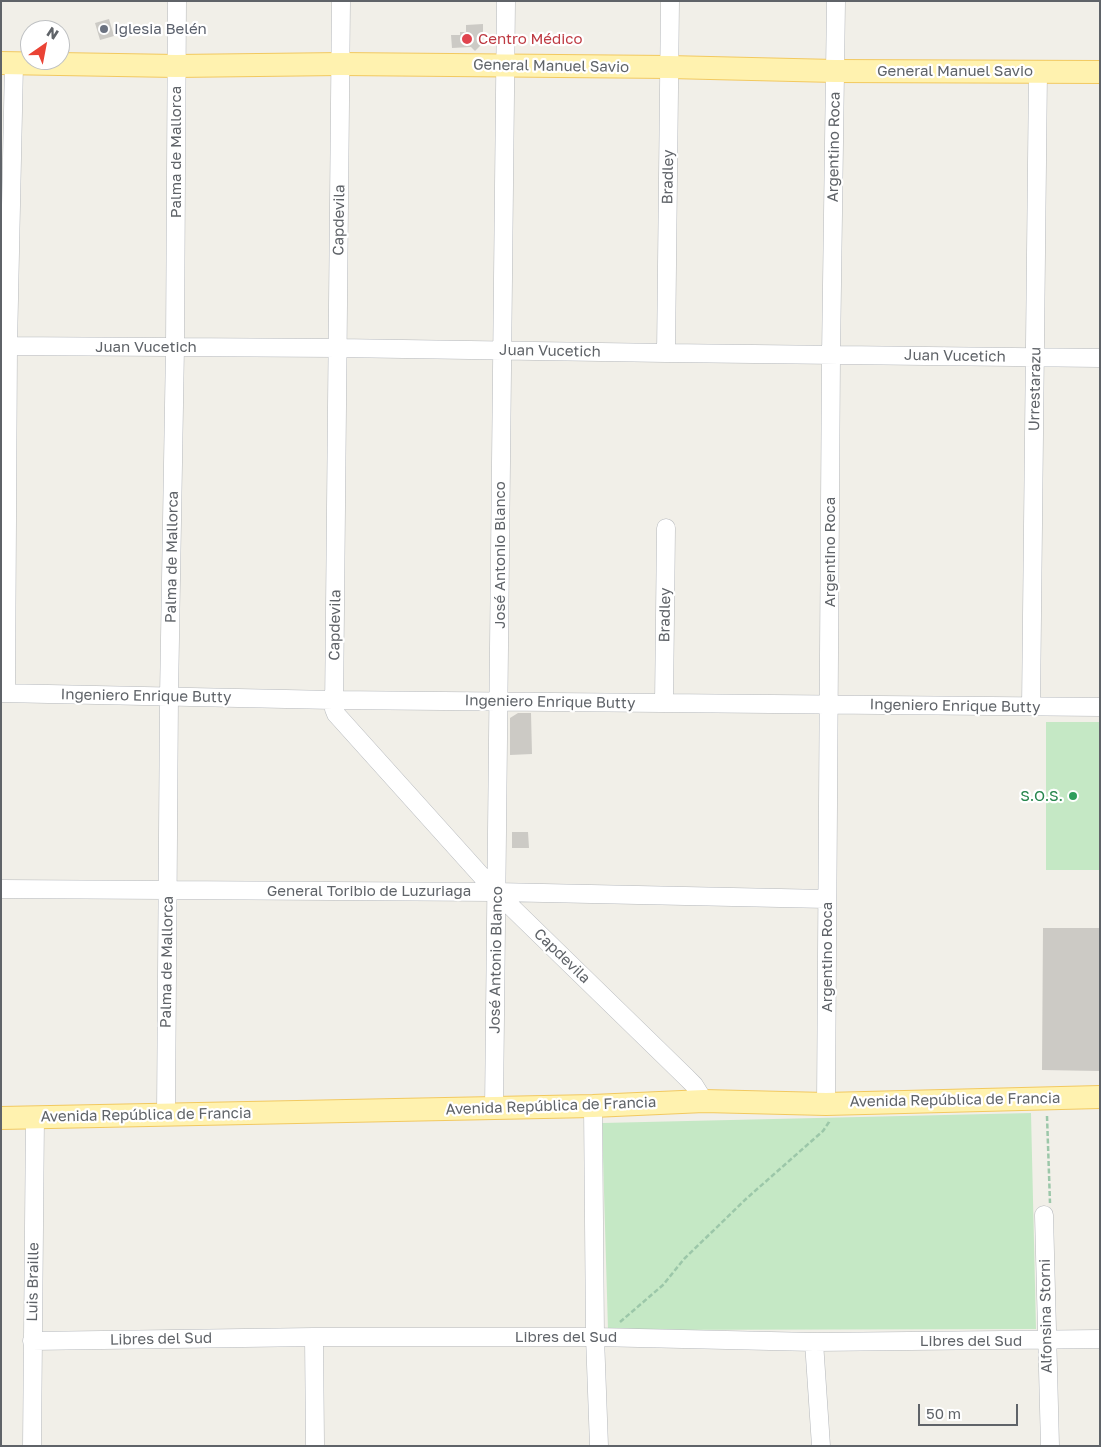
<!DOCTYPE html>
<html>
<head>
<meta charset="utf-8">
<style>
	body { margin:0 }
	#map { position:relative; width:1101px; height:1447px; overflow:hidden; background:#f1efe8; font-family:"Golos Text",sans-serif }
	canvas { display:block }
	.frame { position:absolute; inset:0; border:2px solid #5f6368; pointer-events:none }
	.north { position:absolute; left:20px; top:20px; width:50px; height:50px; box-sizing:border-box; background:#fff; border:1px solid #bfc1c3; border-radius:50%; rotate:33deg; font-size:14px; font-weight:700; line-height:20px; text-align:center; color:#5f6368 }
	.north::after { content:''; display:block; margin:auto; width:18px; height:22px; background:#ea4335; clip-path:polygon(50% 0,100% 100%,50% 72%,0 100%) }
	.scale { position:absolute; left:918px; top:1404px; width:100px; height:22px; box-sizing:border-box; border:2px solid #5f6368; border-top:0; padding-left:6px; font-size:15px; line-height:18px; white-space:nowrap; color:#5f6368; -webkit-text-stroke:4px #fff; paint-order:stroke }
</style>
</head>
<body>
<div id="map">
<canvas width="1101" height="1447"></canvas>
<div class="frame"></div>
<div class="north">N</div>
<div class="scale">50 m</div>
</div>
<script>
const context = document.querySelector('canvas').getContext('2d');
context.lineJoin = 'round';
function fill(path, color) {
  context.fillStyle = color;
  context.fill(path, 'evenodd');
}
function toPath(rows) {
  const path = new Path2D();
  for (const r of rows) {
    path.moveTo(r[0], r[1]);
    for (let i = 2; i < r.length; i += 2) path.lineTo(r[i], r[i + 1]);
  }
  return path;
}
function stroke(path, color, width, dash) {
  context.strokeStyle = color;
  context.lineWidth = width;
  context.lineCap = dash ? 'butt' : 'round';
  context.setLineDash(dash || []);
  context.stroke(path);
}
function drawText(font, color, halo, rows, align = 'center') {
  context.font = font + ' "Golos Text",sans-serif';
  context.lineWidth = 4.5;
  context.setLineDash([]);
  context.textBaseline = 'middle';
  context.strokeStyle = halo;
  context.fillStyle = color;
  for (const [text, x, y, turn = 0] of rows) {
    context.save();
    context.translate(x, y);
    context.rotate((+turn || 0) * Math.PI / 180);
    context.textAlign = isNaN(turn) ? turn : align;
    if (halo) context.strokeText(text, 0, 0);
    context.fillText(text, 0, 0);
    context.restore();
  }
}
fill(toPath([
	[1046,722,1100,722,1100,870,1046,870],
	[1031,1113,1036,1329,608,1330,602,1123]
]), '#c5e8c5');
fill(toPath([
	[109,19,114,36,100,40,95,23],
	[483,24,483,43,475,51,471,47,452,48,451,35,460,35,460,32,466,32,466,25],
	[518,713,531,713,532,754,510,755,510,718],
	[512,832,528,832,529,848,512,848],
	[1043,928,1100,928,1100,1071,1042,1070]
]), '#cccac5');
const minor = toPath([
	[341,1,334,709,336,714,496,892,686,1077,694,1085,704,1101],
	[1,346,338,348,666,353,1100,358],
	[666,353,670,1],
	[1,693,333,700,1100,707],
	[6,693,8,346,14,64],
	[664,703,666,528],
	[1031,706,1038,72],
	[1,889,496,892,827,899],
	[826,1104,831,355,836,1],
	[593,1106,595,1337,599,1446],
	[494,1108,506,1],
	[166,1114,169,696,175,347,177,1],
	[1044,1215,1050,1446],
	[314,1337,315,1444],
	[32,1341,314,1337,595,1337,814,1342,1100,1339],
	[814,1342,821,1446],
	[32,1446,35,1117]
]);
const major = toPath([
	[1,63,176,66,341,64,669,67,835,71,1100,72],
	[1,1118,593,1106,704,1101,826,1104,1100,1097]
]);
stroke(minor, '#b5b8bc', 19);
stroke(major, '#f2c960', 24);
stroke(toPath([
	[1047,1116,1050,1203],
	[620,1322,663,1285,684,1259,747,1198,823,1131,829,1122,829,1120]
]), '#9cc7a9', 2.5, [5, 2.5]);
stroke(minor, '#fff', 18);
stroke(major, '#fff2af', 22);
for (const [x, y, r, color] of [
	[104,29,5,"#6b7280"],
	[467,39,6,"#e0444e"],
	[1073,796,5,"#2e9e5b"]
]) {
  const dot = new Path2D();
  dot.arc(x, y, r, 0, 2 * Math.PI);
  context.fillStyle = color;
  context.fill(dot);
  stroke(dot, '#fff', 2);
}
drawText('15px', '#5b616d', '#fff', [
	["Iglesia Belén",114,29]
], 'left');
drawText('15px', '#be3a42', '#fff', [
	["Centro Médico",478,39]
], 'left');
drawText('15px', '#5f6368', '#fff', [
	["General Manuel Savio",551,66,1],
	["General Manuel Savio",955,71],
	["Argentino Roca",834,147,-89],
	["Palma de Mallorca",176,152,-90],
	["Bradley",668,177,-89],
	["Capdevila",339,220,-89],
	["Juan Vucetich",146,347],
	["Juan Vucetich",550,351,1],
	["Juan Vucetich",955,356,1],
	["Urrestarazu",1035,389,-89],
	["Argentino Roca",830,552,-90],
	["José Antonio Blanco",500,555,-90],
	["Palma de Mallorca",172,557,-89],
	["Bradley",665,615,-89],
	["Capdevila",335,625,-89],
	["Ingeniero Enrique Butty",146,696,1],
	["Ingeniero Enrique Butty",550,702,1],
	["Ingeniero Enrique Butty",955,706,1],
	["General Toribio de Luzuriaga",369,891],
	["Capdevila",562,956,44],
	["Argentino Roca",827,957,-90],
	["José Antonio Blanco",496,960,-89],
	["Palma de Mallorca",167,962,-89],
	["Avenida República de Francia",955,1100,-1],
	["Avenida República de Francia",551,1106,-2],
	["Avenida República de Francia",146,1115,-1],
	["Luis Braille",33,1282,-89],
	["Alfonsina Storni",1046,1316,-91],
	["Libres del Sud",566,1337],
	["Libres del Sud",161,1339,-1],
	["Libres del Sud",971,1341]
]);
drawText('15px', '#27864d', '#fff', [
	["S.O.S.",1063,796]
], 'right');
</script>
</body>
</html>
